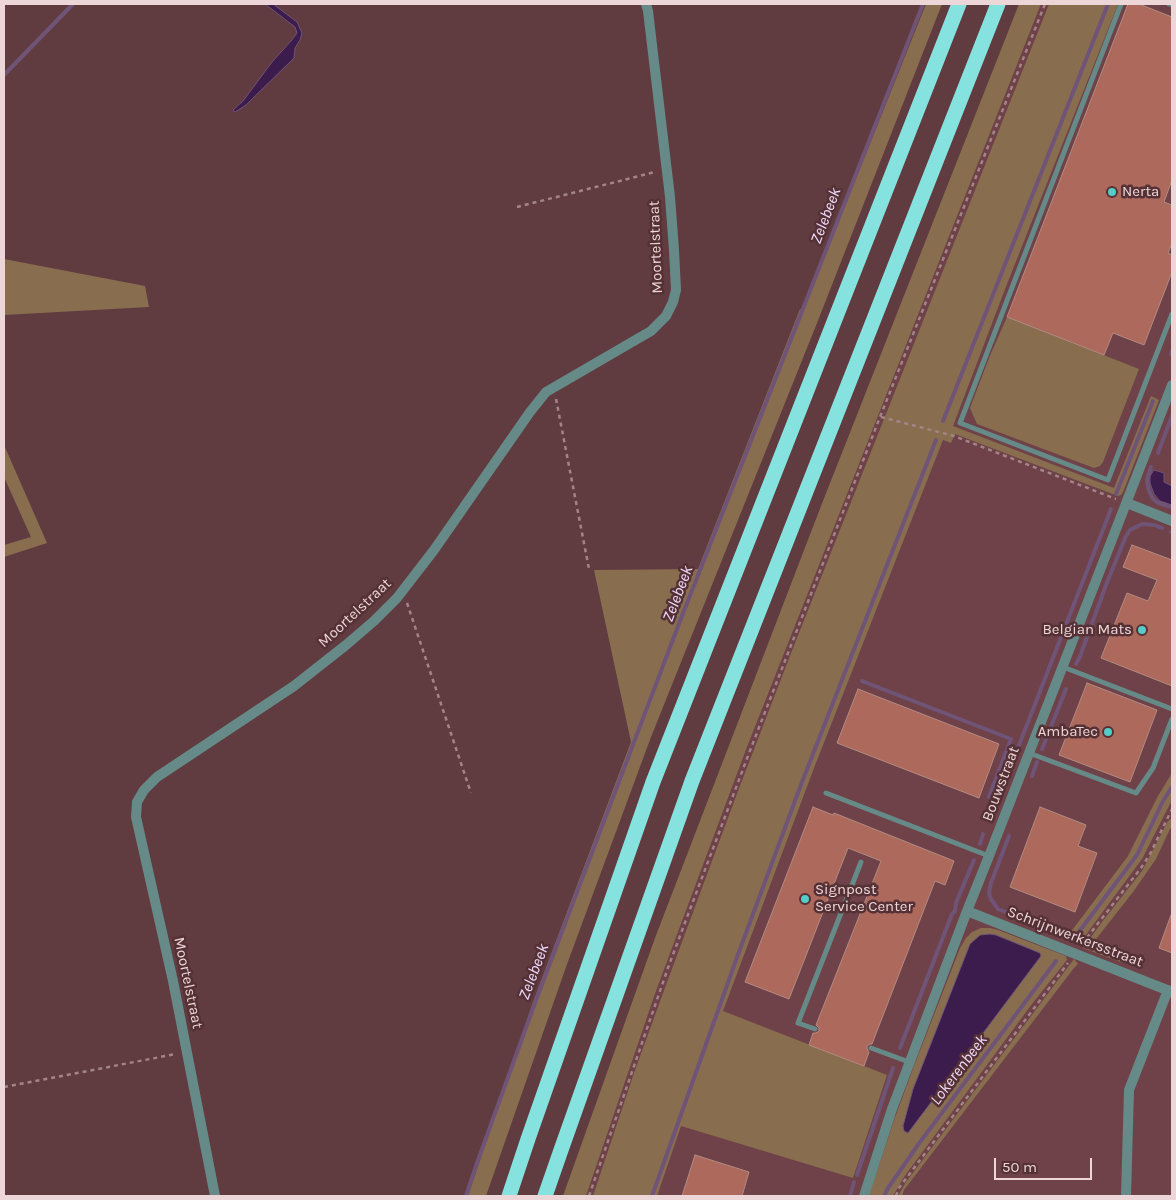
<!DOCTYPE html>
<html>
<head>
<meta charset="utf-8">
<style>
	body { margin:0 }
	#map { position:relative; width:1176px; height:1200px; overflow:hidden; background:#603c40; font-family:Karla,sans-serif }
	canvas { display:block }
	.frame { position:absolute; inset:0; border:5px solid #edd6d8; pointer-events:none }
	.scale { position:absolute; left:994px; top:1158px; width:98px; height:22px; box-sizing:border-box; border:2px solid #edd6d8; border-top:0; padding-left:6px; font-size:15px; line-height:18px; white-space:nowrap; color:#edd6d8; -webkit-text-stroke:4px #553136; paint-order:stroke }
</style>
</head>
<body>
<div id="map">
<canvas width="1176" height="1200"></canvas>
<div class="frame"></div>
<div class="scale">50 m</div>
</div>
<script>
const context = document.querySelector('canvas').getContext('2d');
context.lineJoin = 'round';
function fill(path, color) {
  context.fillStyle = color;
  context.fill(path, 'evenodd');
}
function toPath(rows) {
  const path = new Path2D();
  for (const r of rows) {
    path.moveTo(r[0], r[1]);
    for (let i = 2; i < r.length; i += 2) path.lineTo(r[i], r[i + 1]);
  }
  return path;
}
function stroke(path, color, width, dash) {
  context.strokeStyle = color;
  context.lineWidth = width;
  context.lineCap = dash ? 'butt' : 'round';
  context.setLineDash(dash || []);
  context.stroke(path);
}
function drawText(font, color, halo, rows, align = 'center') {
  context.font = font + ' Karla,sans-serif';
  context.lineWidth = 5;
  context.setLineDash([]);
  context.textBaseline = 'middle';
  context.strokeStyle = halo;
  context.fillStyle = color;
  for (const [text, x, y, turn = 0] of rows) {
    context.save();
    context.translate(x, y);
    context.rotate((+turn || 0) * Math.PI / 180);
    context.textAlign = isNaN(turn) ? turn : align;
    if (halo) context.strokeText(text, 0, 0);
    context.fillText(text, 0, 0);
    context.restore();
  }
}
fill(toPath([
	[1041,4,1172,4,1172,1196,586,1196,656,991,747,747]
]), '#6e4248');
fill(toPath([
	[926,4,942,4,819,318,651,737,566,967,486,1196,468,1196,532,1005,631,742,594,570,698,569,800,309,803,311],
	[1019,4,1041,4,747,747,656,991,586,1196,563,1196,655,938,821,506],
	[1049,4,1118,4,1007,284,953,426,1114,488,1151,396,1159,400,1123,492,1121,495,1118,496,955,434,951,443,943,440,814,768,723,1011,887,1075,853,1178,681,1126,657,1196,593,1196,634,1073,666,985,738,791,793,648],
	[4,259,145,286,149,307,4,315],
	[1007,317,1139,369,1103,462,1100,466,1094,468,977,424,970,408,989,358],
	[4,445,47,543,4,557,4,545,31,537,4,477],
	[1172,773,1172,800,1142,859,1082,940,1080,939,1079,940,1070,933,1128,856,1158,796],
	[1171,819,1172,819,1172,827,1170,829,1156,859,1133,892,1093,943,1128,960,1123,963,1083,948,1102,922,1142,871,1168,821],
	[981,928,990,928,998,930,1066,956,1067,960,1032,1004,904,1177,893,1196,869,1196,893,1123,914,1066,960,948,966,938,972,932],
	[1074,959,1078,964,1074,968,904,1190,902,1196,898,1196,906,1182]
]), '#886e4f');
const water = toPath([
	[265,4,273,4,297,22,302,33,300,40,295,48,294,58,246,105,235,112,233,110,243,101,272,62,291,41,297,33,295,27,265,4],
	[1154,470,1164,473,1164,482,1172,486,1172,505,1160,501,1154,494,1150,483,1150,476,1154,470],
	[990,934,996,935,1040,953,1041,956,908,1133,904,1131,903,1126,913,1089,970,944,980,935,990,934]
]);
fill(water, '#3b1c4d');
stroke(water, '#705477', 1);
stroke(toPath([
	[4,75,73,4],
	[1171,354,1172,351],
	[943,421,1108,4],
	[1158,453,1172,416],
	[1151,467,1147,480,1148,487,1150,493,1153,499,1158,503,1172,507],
	[1116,494,1153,401],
	[1171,532,1172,532],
	[1076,664,1079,659,1106,585,1126,536,1130,530,1142,524,1154,525,1162,528],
	[862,681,1011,739,989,797],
	[1042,749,1066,689],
	[1032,776,1037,762],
	[993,812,1111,509],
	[1009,836,991,883,989,893,991,899,998,909,1043,927],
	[980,844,983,834],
	[1075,937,1137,855,1163,801,1172,787],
	[900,1048,952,914,955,911,956,903,974,860],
	[857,1175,893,1068],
	[466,1196,477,1163,536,1000,680,621,923,4],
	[652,1196,736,960,802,782,936,440],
	[850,1196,854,1182],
	[884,1196,888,1188,920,1142,1056,961]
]), '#705477', 4);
const building = toPath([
	[1128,4,1139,4,1172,17,1172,180,1164,202,1172,205,1172,243,1168,253,1172,255,1172,272,1144,345,1113,333,1104,355,1007,317,1128,4],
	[1132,545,1172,560,1172,686,1101,658,1127,593,1148,601,1157,580,1123,567,1132,545],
	[1087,683,1157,710,1130,782,1059,755,1087,683],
	[858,689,999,744,979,798,837,743,858,689],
	[813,807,833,815,834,813,954,861,945,885,935,881,872,1044,870,1044,867,1046,867,1049,869,1052,864,1066,809,1045,813,1033,816,1033,819,1031,819,1028,816,1025,881,861,848,848,789,999,745,982,813,807],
	[1040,807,1086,825,1078,846,1097,853,1075,912,1010,887,1040,807],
	[1171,915,1172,915,1172,953,1159,948,1171,915],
	[695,1155,749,1172,742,1196,682,1196,695,1155]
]);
fill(building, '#ad695c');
stroke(building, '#b38b82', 1);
stroke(toPath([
	[517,207,655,172],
	[556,399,589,569],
	[881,417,954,436,1116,499],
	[407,603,471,793],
	[1082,944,1141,868,1150,854,1172,809],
	[4,1087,176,1054],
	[589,1196,669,965,751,748,880,417,1045,4],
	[896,1196,899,1188,920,1160,1068,963]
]), '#a38588', 2.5, [4, 4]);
stroke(toPath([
	[1121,4,960,423,1108,480,1172,314],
	[1169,4,1172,5],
	[1063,667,1172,709],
	[1029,753,1136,793,1153,768,1172,719],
	[826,793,989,856],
	[815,1029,798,1023,861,862],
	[871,1048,909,1062]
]), '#668a87', 5);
stroke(toPath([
	[1127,503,1172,521],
	[967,911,1172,992],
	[215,1196,173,981,136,817,137,802,144,790,157,777,294,686,346,645,374,621,397,598,434,550,530,412,546,392,651,331,666,316,673,302,676,290,674,250,670,197,648,11,646,4],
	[864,1196,892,1109,967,911,989,856,1172,385],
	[1126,1196,1129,1090,1168,990]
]), '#668a87', 10);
stroke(toPath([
	[509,1196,528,1139,653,782,959,4],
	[545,1196,561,1150,692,781,998,4]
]), '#85e2de', 15);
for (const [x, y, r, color] of [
	[1112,192,5,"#54cdc8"],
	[1142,630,5,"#54cdc8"],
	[1108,732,5,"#54cdc8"],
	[805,899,5,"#54cdc8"]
]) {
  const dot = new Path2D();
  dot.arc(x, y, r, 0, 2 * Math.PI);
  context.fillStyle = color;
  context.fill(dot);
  stroke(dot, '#553136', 2);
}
drawText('15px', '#edd6d8', '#553136', [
	["Nerta",1122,192],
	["Belgian Mats",1132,630,"right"],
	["AmbaTec",1098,732,"right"],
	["Signpost",815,890],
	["Service Center",815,907]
], 'left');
drawText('15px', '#edd6d8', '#553136', [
	["Moortelstraat",656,247,-92],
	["Moortelstraat",355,613,-43],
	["Bouwstraat",1001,784,-69],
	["Schrijnwerkersstraat",1075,937,21],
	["Moortelstraat",188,983,78]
]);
drawText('italic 16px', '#eedbfb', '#553136', [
	["Zelebeek",826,216,-69],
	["Zelebeek",678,594,-69],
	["Zelebeek",534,972,-69],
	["Lokerenbeek",959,1070,-53]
]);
</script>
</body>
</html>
